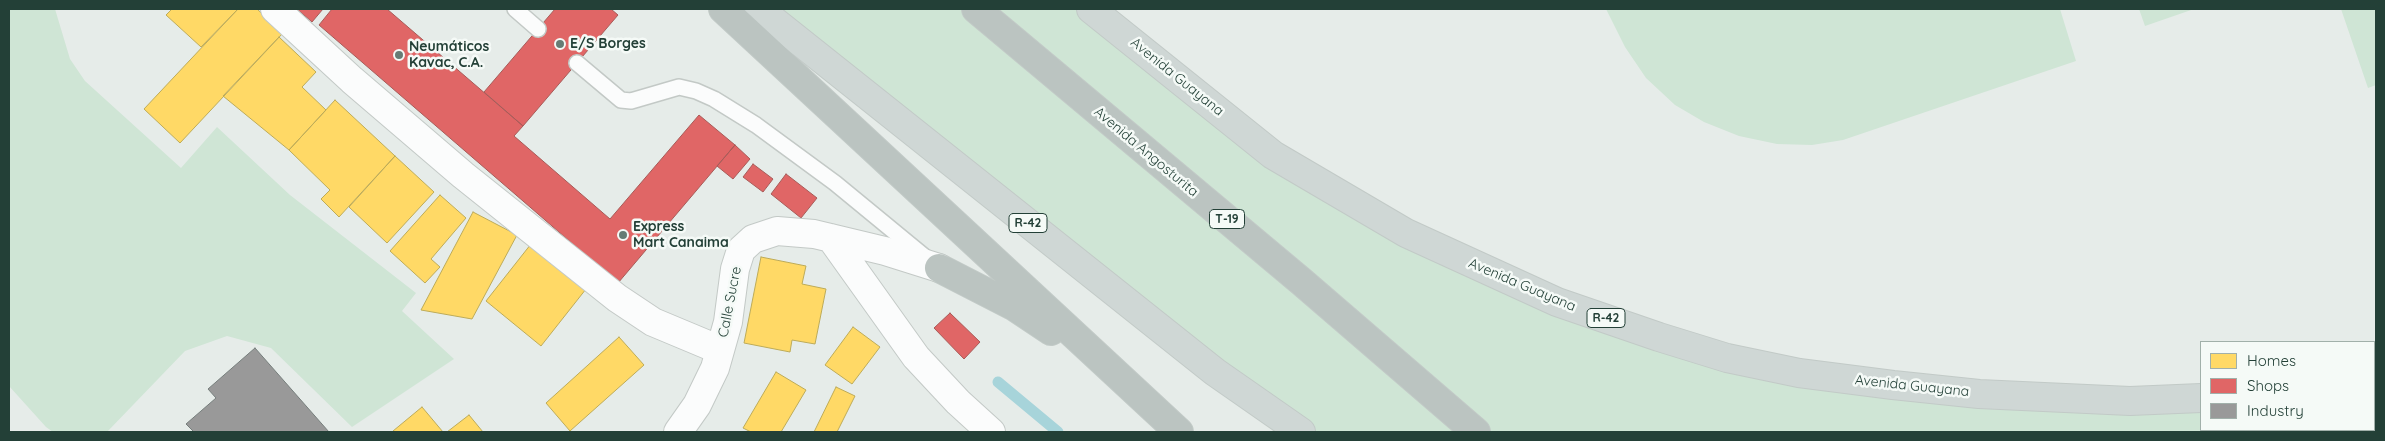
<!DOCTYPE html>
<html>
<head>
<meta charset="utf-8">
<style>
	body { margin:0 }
	#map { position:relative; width:2385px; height:441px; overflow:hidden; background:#e6ece9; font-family:Quicksand,sans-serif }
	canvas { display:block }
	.frame { position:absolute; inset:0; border:10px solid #234037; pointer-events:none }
	.legend { position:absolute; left:2200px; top:341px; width:175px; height:90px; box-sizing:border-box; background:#f5faf7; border:1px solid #a1b0aa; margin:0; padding:6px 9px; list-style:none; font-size:15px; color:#234037 }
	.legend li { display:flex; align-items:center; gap:10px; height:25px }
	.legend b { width:25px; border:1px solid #a1b0aa }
</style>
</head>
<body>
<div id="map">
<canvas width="2385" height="441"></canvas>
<div class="frame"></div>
<ul class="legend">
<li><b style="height:14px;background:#ffd966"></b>Homes</li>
<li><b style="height:14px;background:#e06666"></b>Shops</li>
<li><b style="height:14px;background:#999"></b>Industry</li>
</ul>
</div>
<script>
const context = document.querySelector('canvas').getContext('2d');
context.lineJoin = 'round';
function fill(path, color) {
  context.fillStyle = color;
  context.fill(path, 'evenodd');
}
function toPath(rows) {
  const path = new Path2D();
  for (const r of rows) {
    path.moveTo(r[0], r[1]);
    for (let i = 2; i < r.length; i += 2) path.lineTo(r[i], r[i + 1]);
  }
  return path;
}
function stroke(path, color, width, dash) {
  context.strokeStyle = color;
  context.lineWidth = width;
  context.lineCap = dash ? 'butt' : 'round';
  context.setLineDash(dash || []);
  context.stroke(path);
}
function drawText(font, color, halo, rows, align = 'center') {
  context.font = font + ' Quicksand,sans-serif';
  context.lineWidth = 5;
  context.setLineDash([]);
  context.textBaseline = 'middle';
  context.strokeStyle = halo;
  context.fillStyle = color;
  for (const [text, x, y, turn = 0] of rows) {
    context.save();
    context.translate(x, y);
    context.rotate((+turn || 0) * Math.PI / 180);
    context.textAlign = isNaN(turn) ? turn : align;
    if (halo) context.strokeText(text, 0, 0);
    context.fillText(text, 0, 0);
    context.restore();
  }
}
fill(toPath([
	[9,9,55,9,70,59,85,81,181,168,217,127,290,195,416,293,402,311,454,359,352,427,271,348,227,336,185,351,107,432,53,432,46,427,9,386],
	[759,9,1091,9,1193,90,1489,272,1800,373,2201,398,2201,430,2374,430,2374,388,2376,387,2376,432,1301,432],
	[1606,9,2060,9,2076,61,1843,140,1812,145,1777,144,1739,136,1704,122,1675,105,1646,78,1625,47],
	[2139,9,2194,9,2145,26],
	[2341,9,2376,9,2376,85,2368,88]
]), '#cfe5d5');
const homes = toPath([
	[172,9,238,9,201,47,166,15,172,9],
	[238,9,257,9,283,33,180,143,144,109,238,9],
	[279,37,316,72,302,87,326,110,289,150,223,96,279,37],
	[335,100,395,156,339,217,321,199,330,190,289,150,335,100],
	[395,156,434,192,387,243,349,207,395,156],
	[440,195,466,218,431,259,440,267,425,283,390,251,440,195],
	[473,212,517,235,472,319,421,310,473,212],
	[531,244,586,289,541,346,486,301,531,244],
	[761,257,806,266,802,284,826,289,815,344,792,340,790,352,744,343,761,257],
	[853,327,880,347,852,384,825,365,853,327],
	[619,337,644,365,570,431,546,403,619,337],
	[776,372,806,390,781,432,751,432,743,428,776,372],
	[836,387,855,396,837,432,814,432,836,387],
	[422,407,443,432,394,432,393,431,422,407],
	[469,415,483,432,447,432,469,415]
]);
fill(homes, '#ffd966');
stroke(homes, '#bdab58', 1);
const shops = toPath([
	[297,9,323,9,312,22,297,9],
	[332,9,387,9,523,126,514,136,610,219,699,115,735,145,618,283,319,25,332,9],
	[555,9,611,9,618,15,523,126,484,92,555,9],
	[735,145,750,159,733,179,717,166,735,145],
	[753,164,773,179,763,192,743,177,753,164],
	[786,174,817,198,801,218,771,194,786,174],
	[950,313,980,342,964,359,934,328,950,313]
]);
fill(shops, '#e06666');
stroke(shops, '#a75b58', 1);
const industry = toPath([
	[255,348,329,432,194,432,186,424,216,398,208,389,255,348]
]);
fill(industry, '#999');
stroke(industry, '#767e7c', 1);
stroke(toPath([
	[998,382,1058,432]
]), '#a7d4da', 11);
const service = toPath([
	[515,9,538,29],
	[577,63,621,100,631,101,679,87,696,91,714,99,756,125,835,183,925,257]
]);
const minor = toPath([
	[275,9,352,80,463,175,617,298,653,322,720,350],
	[831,238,916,357,958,402,991,432],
	[678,432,697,405,715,368,728,322,735,269,741,250,753,239,777,231,814,234,885,251,939,268]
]);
const primary = toPath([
	[759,9,1215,372,1301,432],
	[1091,9,1273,155,1406,233,1557,302,1659,337,1727,358,1799,373,1893,385,1979,394,2130,401,2201,398],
	[2374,388,2376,387]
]);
const motorway = toPath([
	[723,9,1179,432],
	[976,9,1302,282,1476,432],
	[939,268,1015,307,1051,331]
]);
stroke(service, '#c3c9c6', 18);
stroke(minor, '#c3c9c6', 30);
stroke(primary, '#c2cac7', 30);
stroke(motorway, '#c2cac7', 30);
stroke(service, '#fbfcfc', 15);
stroke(minor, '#fbfcfc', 28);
stroke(primary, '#cfd7d5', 28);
stroke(motorway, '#bbc4c1', 28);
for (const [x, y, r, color] of [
	[560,44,5,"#677c75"],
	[399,55,5,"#677c75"],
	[623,235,5,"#677c75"]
]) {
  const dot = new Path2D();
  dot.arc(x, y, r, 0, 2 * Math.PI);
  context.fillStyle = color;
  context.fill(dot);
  stroke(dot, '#f5faf7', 2);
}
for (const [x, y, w] of [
	[1227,219,35],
	[1028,223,38],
	[1606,318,38]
]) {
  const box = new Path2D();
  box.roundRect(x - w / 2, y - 9.5, w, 19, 4);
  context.fillStyle = '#f5faf7';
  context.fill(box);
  stroke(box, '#234037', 1);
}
drawText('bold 12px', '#234037', null, [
	["T-19",1227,219],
	["R-42",1028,223],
	["R-42",1606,318]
]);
drawText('bold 14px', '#234037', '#f5faf7', [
	["E/S Borges",570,44],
	["Neumáticos",409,47],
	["Kavac, C.A.",409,63],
	["Express",633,227],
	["Mart Canaima",633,243]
], 'left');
drawText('14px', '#234037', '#f5faf7', [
	["Avenida Guayana",1177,77,39],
	["Avenida Angosturita",1146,152,40],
	["Avenida Guayana",1522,285,23],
	["Calle Sucre",730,302,-79],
	["Avenida Guayana",1912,386,6]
]);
</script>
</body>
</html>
